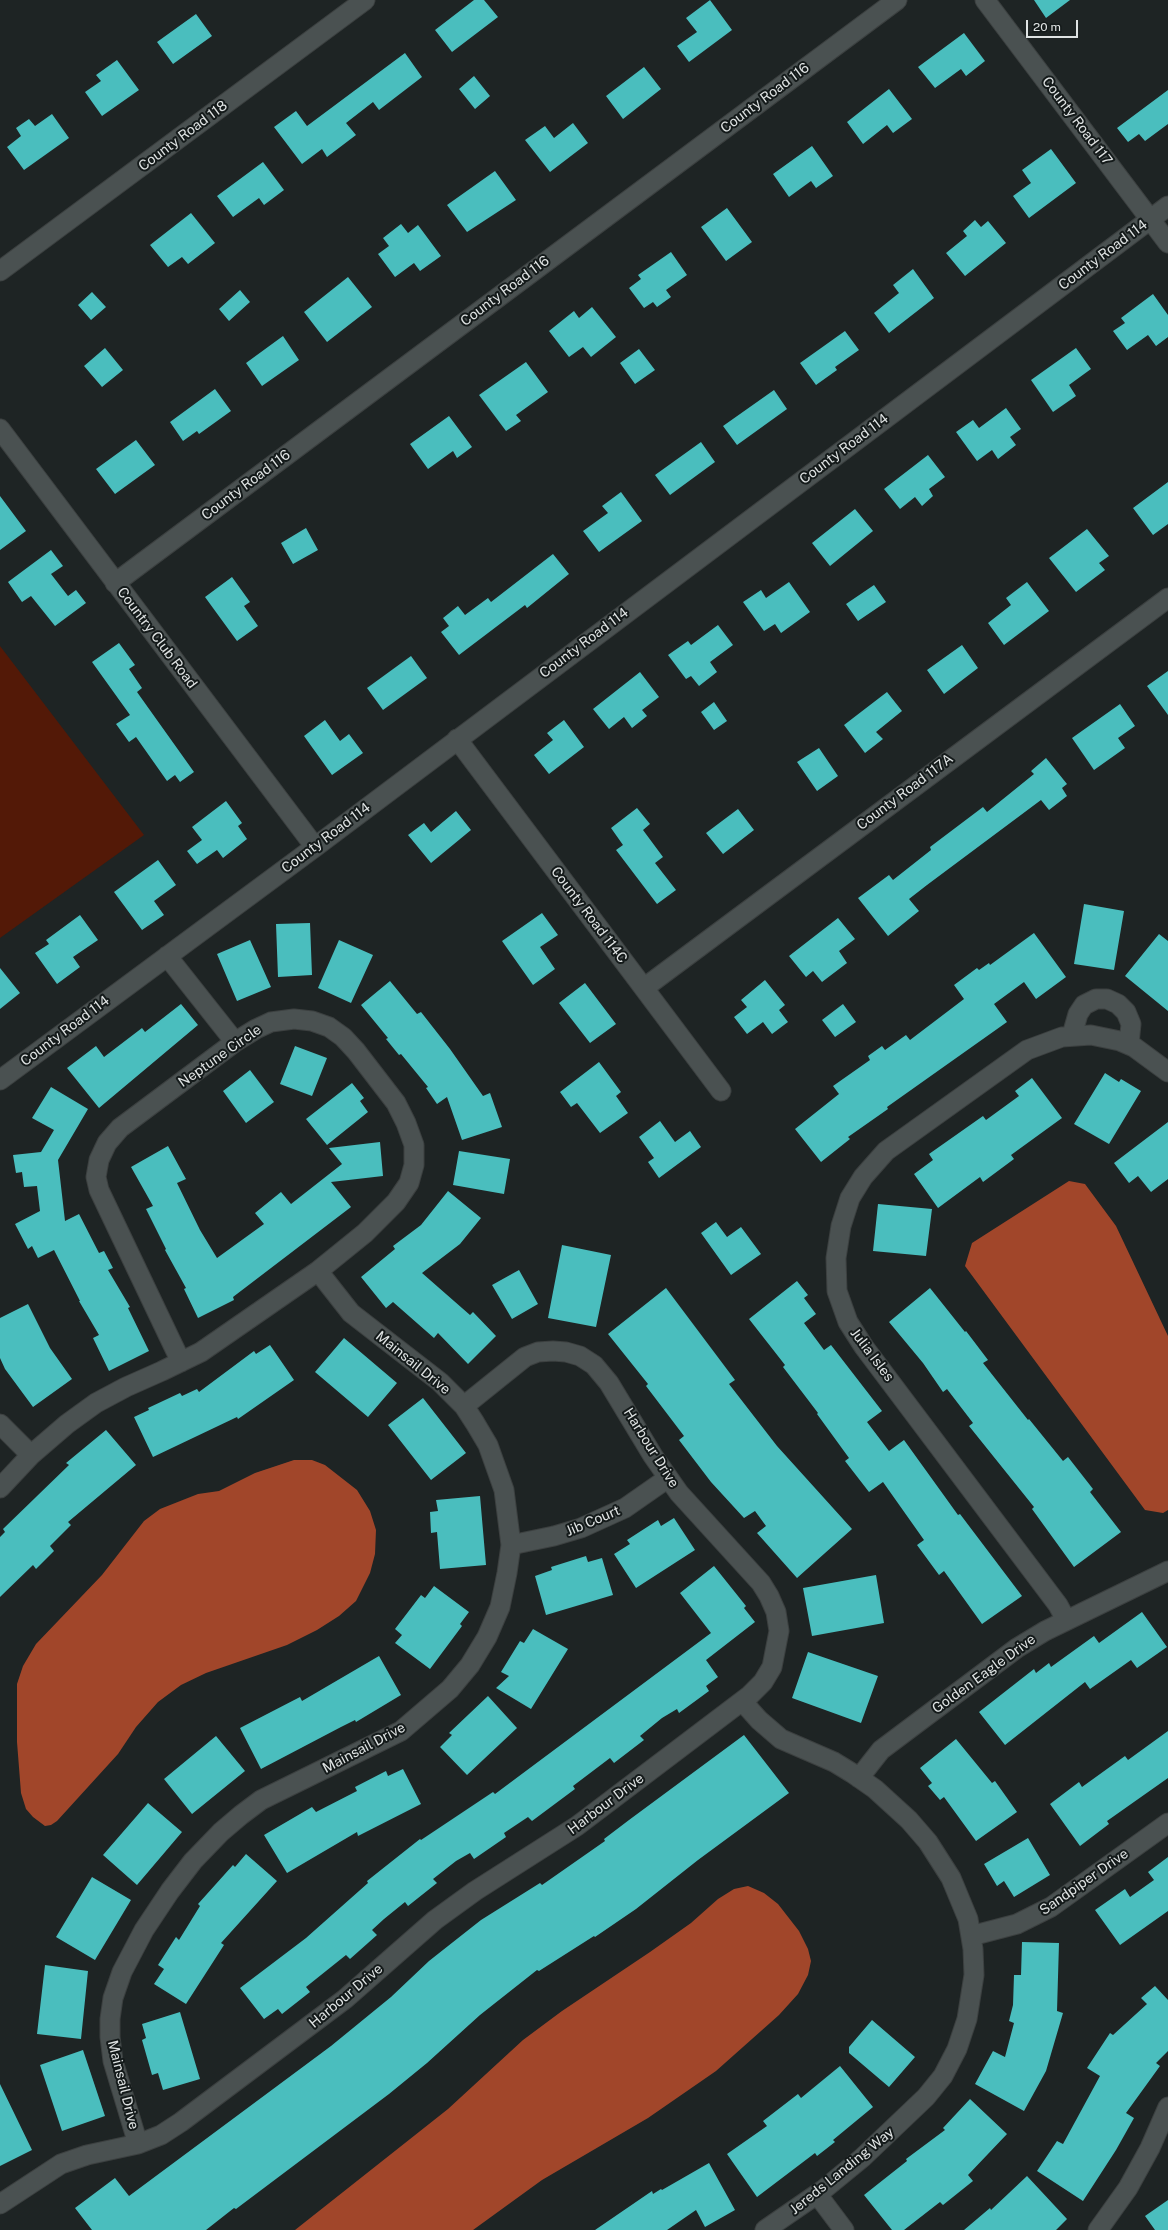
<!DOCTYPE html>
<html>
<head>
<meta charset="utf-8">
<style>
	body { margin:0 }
	#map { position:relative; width:1168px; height:2230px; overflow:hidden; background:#1e2424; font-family:"Public Sans",sans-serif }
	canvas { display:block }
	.scale { position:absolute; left:1026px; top:20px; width:52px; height:18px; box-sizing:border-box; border:2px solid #dfe3e3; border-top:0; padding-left:5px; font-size:12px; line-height:14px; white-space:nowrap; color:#dfe3e3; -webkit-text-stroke:3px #141a1a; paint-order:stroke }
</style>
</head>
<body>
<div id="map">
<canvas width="1168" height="2230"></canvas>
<div class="scale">20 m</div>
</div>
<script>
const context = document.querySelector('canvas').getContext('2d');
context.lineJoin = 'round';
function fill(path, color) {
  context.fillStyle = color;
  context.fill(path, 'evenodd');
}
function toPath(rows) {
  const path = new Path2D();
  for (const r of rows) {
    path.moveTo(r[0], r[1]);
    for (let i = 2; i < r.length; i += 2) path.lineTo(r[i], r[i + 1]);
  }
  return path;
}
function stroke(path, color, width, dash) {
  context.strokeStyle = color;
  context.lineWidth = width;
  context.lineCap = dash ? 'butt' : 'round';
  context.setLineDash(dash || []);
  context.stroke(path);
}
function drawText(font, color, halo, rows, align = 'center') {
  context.font = font + ' "Public Sans",sans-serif';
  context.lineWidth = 4;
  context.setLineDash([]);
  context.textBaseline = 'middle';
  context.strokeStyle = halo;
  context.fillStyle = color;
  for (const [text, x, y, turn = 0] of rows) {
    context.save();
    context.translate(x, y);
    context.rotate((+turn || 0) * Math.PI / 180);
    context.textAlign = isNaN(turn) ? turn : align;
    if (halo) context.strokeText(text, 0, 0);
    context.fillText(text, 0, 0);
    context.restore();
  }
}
fill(toPath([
	[0,646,144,835,0,938]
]), '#531907');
fill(toPath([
	[1069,1181,1085,1184,1116,1226,1168,1336,1168,1510,1163,1513,1145,1510,965,1266,972,1243],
	[294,1460,312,1460,325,1465,357,1490,370,1511,376,1530,375,1554,370,1573,356,1601,339,1616,317,1630,287,1645,206,1673,181,1685,158,1702,136,1727,118,1754,57,1821,51,1825,45,1826,33,1817,26,1809,21,1793,17,1742,17,1684,23,1666,36,1644,102,1575,144,1521,160,1509,198,1494,219,1491,255,1473],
	[748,1886,764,1893,778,1904,799,1931,808,1949,811,1961,808,1975,798,1994,779,2015,716,2071,648,2118,542,2180,473,2230,295,2230,448,2109,523,2040,562,2011,650,1952,691,1923,718,1899,734,1889]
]), '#a1462a');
fill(toPath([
	[474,0,484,0,498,17,452,52,435,30],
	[710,0,732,30,689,62,677,46,697,32,686,18],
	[1034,0,1070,0,1046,18],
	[196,14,212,36,173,64,157,42],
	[964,33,985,61,966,76,961,69,935,88,918,67],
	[405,53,422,77,379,110,373,102,346,123,356,135,327,157,322,149,302,164,274,127,296,111,307,126],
	[117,60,139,90,102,116,85,92,101,81,96,75],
	[644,67,661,89,623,119,606,96],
	[474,76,490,96,475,109,459,89],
	[889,89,912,119,893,133,887,125,863,144,847,122],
	[1168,90,1168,124,1145,141,1139,134,1128,142,1117,128],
	[52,114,69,138,24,170,7,147,21,136,16,128,29,119,35,126],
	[573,123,588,143,550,172,525,140,545,126,554,138],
	[812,146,833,176,816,188,811,181,789,197,773,174],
	[1051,149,1076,183,1029,218,1013,196,1031,183,1022,170],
	[263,162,284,190,264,205,259,198,233,217,217,196],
	[495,171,516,200,467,232,447,205],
	[727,208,752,242,726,261,701,227],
	[191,213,215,243,188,264,182,257,168,267,150,245],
	[975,220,981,227,988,221,1006,243,965,276,946,253,967,236,963,231],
	[401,224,408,233,418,225,441,256,420,271,414,263,395,277,378,254,389,246,383,238],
	[671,252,687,275,666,290,671,297,657,307,653,302,644,308,629,288,641,279,638,275],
	[913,269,934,298,889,333,874,313,899,293,893,285],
	[348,277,372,307,327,342,304,312],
	[240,290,250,302,229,321,219,309],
	[92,292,106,307,91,320,78,305],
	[1153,294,1168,315,1168,337,1156,346,1148,335,1127,350,1113,331,1125,323,1121,318],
	[592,307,616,337,591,357,583,347,569,357,549,331,574,311,579,318],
	[845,331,859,350,835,367,837,370,816,385,800,363],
	[283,336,299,360,262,386,246,363],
	[105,348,123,370,102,387,84,366],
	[1076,348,1091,369,1069,385,1076,396,1053,412,1031,380],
	[639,349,655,370,635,384,620,363],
	[526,362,548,392,516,415,521,421,506,431,479,395],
	[215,389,231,411,199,434,197,431,183,441,170,422],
	[774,390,787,409,737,445,723,426],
	[1006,408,1021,429,1010,437,1016,445,998,459,992,450,977,461,956,432,973,420,979,428],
	[449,416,472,447,457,458,453,451,428,469,410,444],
	[136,440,155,465,115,494,96,469],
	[701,442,715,462,670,495,655,475],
	[928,455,945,477,929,489,933,496,922,506,915,497,900,509,884,489],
	[1168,482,1168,524,1153,535,1133,508],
	[621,492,642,521,599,552,583,531,608,513,602,506],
	[0,496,26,531,0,550],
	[855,509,873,531,830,566,812,543],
	[306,528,318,550,293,564,281,543],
	[1087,529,1109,556,1099,563,1105,570,1076,592,1049,558],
	[51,550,63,566,51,574,68,596,76,590,86,603,55,626,31,596,22,602,8,582],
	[553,554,569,574,527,608,525,605,459,655,441,632,449,626,443,618,458,606,465,615,488,598,491,602],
	[232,577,250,602,244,606,258,626,237,641,205,597],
	[789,582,810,612,781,633,775,624,764,631,743,602,761,590,766,598],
	[1027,582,1049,611,1004,645,988,623,1011,605,1006,598],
	[874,585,886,602,858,621,846,604],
	[718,625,733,645,710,662,717,672,699,686,691,676,686,679,668,655,688,641,691,645],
	[119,643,135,665,129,669,142,688,137,692,194,772,180,782,175,775,167,781,136,737,129,742,116,724,130,715,92,662],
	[962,645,978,668,944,694,927,670],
	[411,656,427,678,383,710,367,688],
	[1168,671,1168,715,1147,686],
	[640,672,659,697,642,710,647,716,632,728,624,717,609,729,593,709],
	[887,692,902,711,876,732,883,739,865,753,844,725],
	[714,702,727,721,714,730,701,712],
	[1120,704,1135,726,1118,738,1125,748,1094,770,1072,738],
	[325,720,340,741,349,734,363,753,332,775,304,736],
	[564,720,584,747,549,774,534,755,553,740,547,733],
	[819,748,838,776,817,791,797,762],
	[1046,758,1067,784,1062,788,1067,796,1049,810,1041,800,927,885,909,899,919,911,888,936,858,898,889,875,893,880,931,850,930,847,983,807,987,812,1034,774,1031,771],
	[226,801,242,823,238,826,247,839,223,858,217,850,197,864,187,851,202,840,192,827],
	[637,808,650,824,643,830,663,857,655,863,676,890,657,904,616,850,623,845,611,828],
	[738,809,754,830,723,854,706,833],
	[456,811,471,830,431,863,408,835,424,823,431,832],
	[158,860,176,885,154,901,164,915,142,930,114,892],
	[1084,904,1124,911,1114,970,1074,964],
	[542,913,558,935,540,947,555,969,533,985,502,941],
	[80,915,98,940,73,957,80,967,57,984,35,953,49,944,46,940],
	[838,918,855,939,839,951,847,963,822,982,813,971,806,977,789,956],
	[310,923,312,975,278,977,276,924],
	[1034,933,1066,977,1036,999,1024,982,994,1004,1007,1022,887,1107,888,1109,848,1137,850,1139,821,1162,795,1129,839,1094,833,1086,870,1060,868,1056,882,1046,885,1050,906,1035,910,1040,964,999,954,985,977,968,979,970,989,963,990,965],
	[1159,934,1168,941,1168,1011,1125,976],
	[250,940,271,987,237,1001,217,954],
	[339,940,373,955,351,1003,318,988],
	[0,968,20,993,0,1009],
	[765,980,785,1005,779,1010,788,1022,772,1034,763,1022,747,1034,734,1017,747,1007,741,1000],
	[390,981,417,1014,421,1012,450,1049,483,1096,490,1093,502,1127,462,1140,447,1097,437,1104,426,1088,428,1087,401,1054,399,1055,386,1039,388,1038,361,1005],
	[585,983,616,1024,590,1043,559,1003],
	[181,1004,198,1025,99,1108,67,1068,96,1046,104,1057,142,1028,145,1032],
	[843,1004,856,1022,835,1037,822,1020],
	[295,1046,327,1058,312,1096,280,1084],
	[599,1062,621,1092,616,1096,628,1113,600,1133,577,1103,571,1107,560,1092],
	[250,1070,274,1102,246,1123,223,1091],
	[1105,1073,1119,1082,1121,1079,1141,1091,1109,1144,1074,1124],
	[1032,1078,1062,1118,1011,1155,1014,1159,983,1182,980,1177,938,1208,914,1174,933,1160,929,1154,983,1116,986,1120,1019,1096,1015,1091],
	[352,1083,364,1098,360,1101,368,1112,327,1145,306,1119],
	[51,1087,88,1109,58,1160,65,1221,79,1214,99,1253,104,1251,113,1268,108,1270,130,1307,128,1308,149,1351,109,1371,93,1338,99,1335,79,1301,80,1301,54,1250,38,1258,32,1246,28,1249,15,1224,40,1211,37,1186,24,1187,22,1172,16,1173,13,1155,41,1152,54,1130,32,1118],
	[660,1121,675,1142,690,1131,701,1147,659,1178,648,1162,654,1158,639,1137],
	[1168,1122,1168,1179,1151,1192,1138,1176,1129,1183,1114,1163],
	[380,1142,383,1176,331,1182,351,1207,233,1297,234,1300,198,1318,184,1289,186,1288,165,1250,166,1249,146,1209,153,1206,131,1167,168,1146,186,1179,177,1183,200,1230,217,1258,264,1224,255,1213,281,1192,291,1204,342,1164,329,1148],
	[459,1151,510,1159,504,1194,453,1185],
	[448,1191,481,1218,460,1244,422,1273,470,1315,473,1312,496,1336,468,1364,438,1333,434,1338,393,1302,386,1308,361,1277,395,1249,393,1246,421,1225],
	[878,1204,932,1209,926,1256,873,1251],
	[716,1222,727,1237,741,1227,761,1254,731,1275,701,1233],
	[562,1245,611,1255,596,1327,548,1318],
	[519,1270,538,1304,512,1319,492,1285],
	[797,1281,808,1295,804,1298,816,1314,804,1323,824,1350,831,1345,882,1411,867,1422,889,1451,904,1440,958,1515,960,1514,1022,1596,982,1624,944,1571,939,1575,917,1545,924,1540,883,1482,869,1492,845,1461,849,1458,817,1414,818,1413,783,1367,785,1365,749,1319],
	[666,1288,735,1380,729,1384,777,1446,852,1529,797,1578,757,1533,766,1526,755,1511,744,1518,711,1482,679,1440,684,1436,646,1386,648,1384,608,1334],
	[930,1288,965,1332,966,1331,988,1360,983,1363,1028,1420,1029,1419,1063,1461,1068,1457,1093,1489,1090,1492,1121,1532,1074,1567,1032,1509,1034,1507,969,1426,973,1423,947,1389,943,1392,923,1363,889,1322],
	[28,1304,50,1348,72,1379,33,1407,5,1369,0,1358,0,1318],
	[344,1338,397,1383,368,1417,315,1372],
	[270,1345,294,1380,238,1419,237,1417,153,1457,134,1417,149,1410,148,1408,180,1393,182,1396,197,1389,199,1392,254,1351,256,1354],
	[423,1398,466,1453,431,1480,388,1425],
	[106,1430,136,1465,68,1522,71,1525,50,1546,54,1551,36,1569,33,1565,0,1597,0,1537,5,1532,3,1529,69,1465,66,1463],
	[480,1496,486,1565,440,1569,437,1532,431,1533,430,1512,438,1511,436,1500],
	[674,1518,695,1550,636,1588,614,1554,630,1544,627,1540,658,1520,661,1526],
	[586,1556,588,1562,602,1558,613,1595,546,1615,535,1576,552,1570,551,1567],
	[714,1566,746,1606,744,1608,755,1622,706,1660,718,1677,706,1686,709,1691,679,1713,677,1709,662,1718,640,1736,644,1740,614,1763,610,1758,573,1786,575,1789,532,1821,528,1817,504,1833,506,1837,474,1859,470,1853,456,1861,433,1879,437,1883,408,1906,405,1902,384,1919,372,1930,377,1935,350,1959,346,1955,306,1987,310,1992,282,2014,278,2009,264,2019,240,1988,306,1938,368,1883,367,1881,420,1839,421,1840,493,1792,495,1794,711,1633,680,1593],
	[876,1575,884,1623,812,1636,803,1588],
	[434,1586,469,1612,460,1624,462,1626,430,1669,395,1643,402,1635,395,1629,421,1595,425,1598],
	[1142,1612,1167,1647,1137,1668,1131,1660,1090,1689,1085,1682,1005,1745,979,1712,1034,1669,1036,1673,1049,1663,1051,1667,1094,1636,1099,1643],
	[533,1629,568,1649,531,1709,496,1688,509,1676,501,1672,520,1641,524,1643],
	[808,1652,878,1676,861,1723,792,1698],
	[379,1656,401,1695,356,1722,355,1720,341,1727,261,1769,240,1728,300,1697,302,1701],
	[488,1696,517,1728,467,1775,440,1747,452,1735,449,1733],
	[1168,1731,1168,1778,1107,1821,1109,1824,1080,1846,1050,1804,1079,1782,1082,1787,1125,1756,1128,1760],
	[744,1735,789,1793,698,1860,636,1909,595,1937,594,1936,539,1971,537,1970,480,2015,427,2063,389,2094,236,2209,234,2208,206,2230,92,2230,75,2208,115,2178,129,2196,331,2046,391,1997,429,1961,481,1920,540,1883,542,1885,605,1841,604,1839,629,1820],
	[216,1736,245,1771,192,1814,164,1779],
	[956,1739,992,1783,995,1781,1017,1812,976,1841,944,1797,940,1800,928,1786,932,1783,920,1768],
	[403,1769,421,1804,358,1836,357,1832,287,1873,264,1835,312,1807,316,1812,357,1791,355,1787,386,1771,388,1776],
	[148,1803,182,1832,137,1885,103,1855],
	[1028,1838,1050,1875,1014,1897,1004,1881,997,1886,984,1864],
	[246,1854,277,1881,221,1943,224,1945,186,2004,154,1984,164,1969,158,1965,176,1937,179,1940,200,1906,198,1904,233,1865,235,1867],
	[1168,1857,1168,1911,1120,1945,1095,1910,1125,1889,1130,1897,1154,1880,1148,1872],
	[92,1877,131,1900,95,1960,56,1937],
	[1022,1942,1059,1943,1057,2011,1063,2013,1046,2071,1024,2111,975,2084,993,2051,1005,2057,1014,2023,1009,2021,1013,2005,1014,1975,1021,1975],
	[45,1965,88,1971,81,2039,37,2034],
	[1155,1986,1168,2000,1168,2051,1156,2063,1160,2066,1126,2113,1134,2118,1116,2150,1083,2201,1037,2171,1057,2141,1063,2144,1100,2076,1087,2068,1110,2033,1113,2035,1147,2004,1141,1998],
	[180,2012,200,2079,163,2090,158,2073,152,2075,142,2040,146,2038,142,2024],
	[872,2020,915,2057,889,2087,849,2053,849,2047],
	[83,2050,105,2116,62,2131,40,2065],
	[840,2066,873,2107,833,2140,835,2142,817,2156,815,2153,757,2197,727,2154,767,2126,763,2121,798,2094,801,2098],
	[0,2084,32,2150,0,2166],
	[970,2099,1007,2134,968,2175,973,2181,943,2205,940,2202,904,2230,892,2230,864,2195,907,2161,906,2159,945,2130,943,2128],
	[709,2163,735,2210,705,2227,696,2210,667,2230,595,2230,652,2191,653,2194,661,2189,662,2190],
	[1027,2176,1067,2219,1056,2230,964,2230,990,2208,991,2210],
	[1168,2200,1168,2230,1155,2230,1145,2216]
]), '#4abebe');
const minor = toPath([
	[985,0,1168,243],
	[0,271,365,0],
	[0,429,315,847],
	[115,583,897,0],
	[457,739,721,1091],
	[167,956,235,1042],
	[644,988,1168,598],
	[1072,1035,1078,1014,1084,1005,1096,999,1107,999,1118,1004,1126,1012,1131,1024,1129,1044],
	[0,1080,315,847,1168,206],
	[0,1424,31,1455],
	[0,1488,31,1455,67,1424,96,1403,126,1387,162,1371,201,1352,318,1271,365,1233,396,1202,409,1183,414,1165,414,1145,406,1123,396,1103,356,1051,343,1037,329,1027,312,1021,294,1019,271,1022,256,1029,235,1042,120,1128,107,1143,99,1160,96,1177,99,1190,181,1362],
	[511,1545,554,1536,581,1528,625,1508,668,1478],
	[1066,1620,1058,1605,864,1347,848,1322,837,1291,836,1258,841,1226,850,1198,863,1177,886,1151,1027,1050,1062,1037,1091,1035,1120,1041,1134,1047,1168,1072],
	[742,1701,759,1720,781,1739,834,1762,852,1773,875,1789,909,1820,928,1842,951,1878,968,1919,973,1949,974,1975,967,2019,957,2049,943,2076,926,2097,862,2158,823,2190,765,2230],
	[859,1778,881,1750,1017,1648,1045,1631,1168,1571],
	[971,1936,1017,1924,1051,1907,1168,1823],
	[138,2144,113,2061,110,2037,110,2019,113,1998,122,1972,144,1930,170,1891,193,1861,221,1832,241,1815,261,1800,401,1731,450,1689,470,1665,487,1637,500,1607,507,1573,511,1545,504,1490,488,1445,475,1423,464,1406,440,1382,351,1313,318,1271],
	[817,2194,844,2230],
	[0,2204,61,2164,87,2155,138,2144,161,2135,181,2122,345,1999,435,1920,475,1891,577,1826,750,1695,763,1682,772,1667,779,1631,776,1612,769,1596,761,1583,679,1493,653,1456,609,1383,594,1365,580,1356,566,1352,553,1351,538,1352,525,1357,464,1406],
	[1098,2230,1128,2188,1150,2148,1168,2107]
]);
stroke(minor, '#3c4040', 21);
stroke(minor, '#4a5151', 19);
drawText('14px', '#dfe3e3', '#141a1a', [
	["County Road 116",765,98,-37],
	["County Road 117",1077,121,53],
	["County Road 118",183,136,-37],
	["County Road 114",1103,255,-37],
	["County Road 116",505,291,-37],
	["County Road 114",844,449,-37],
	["County Road 116",246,485,-37],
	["Country Club Road",157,638,53],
	["County Road 114",584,643,-37],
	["County Road 117A",905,792,-37],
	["County Road 114",326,838,-37],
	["County Road 114C",589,915,53],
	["County Road 114",65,1031,-37],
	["Neptune Circle",220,1056,-35],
	["Julia Isles",872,1355,53],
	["Mainsail Drive",413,1363,39],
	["Harbour Drive",651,1448,58],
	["Jib Court",593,1521,-23],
	["Golden Eagle Drive",984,1674,-36],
	["Mainsail Drive",364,1748,-28],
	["Harbour Drive",606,1804,-37],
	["Sandpiper Drive",1084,1882,-35],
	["Harbour Drive",346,1996,-40],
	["Mainsail Drive",123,2085,76],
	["Jereds Landing Way",842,2171,-39]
]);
</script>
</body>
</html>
